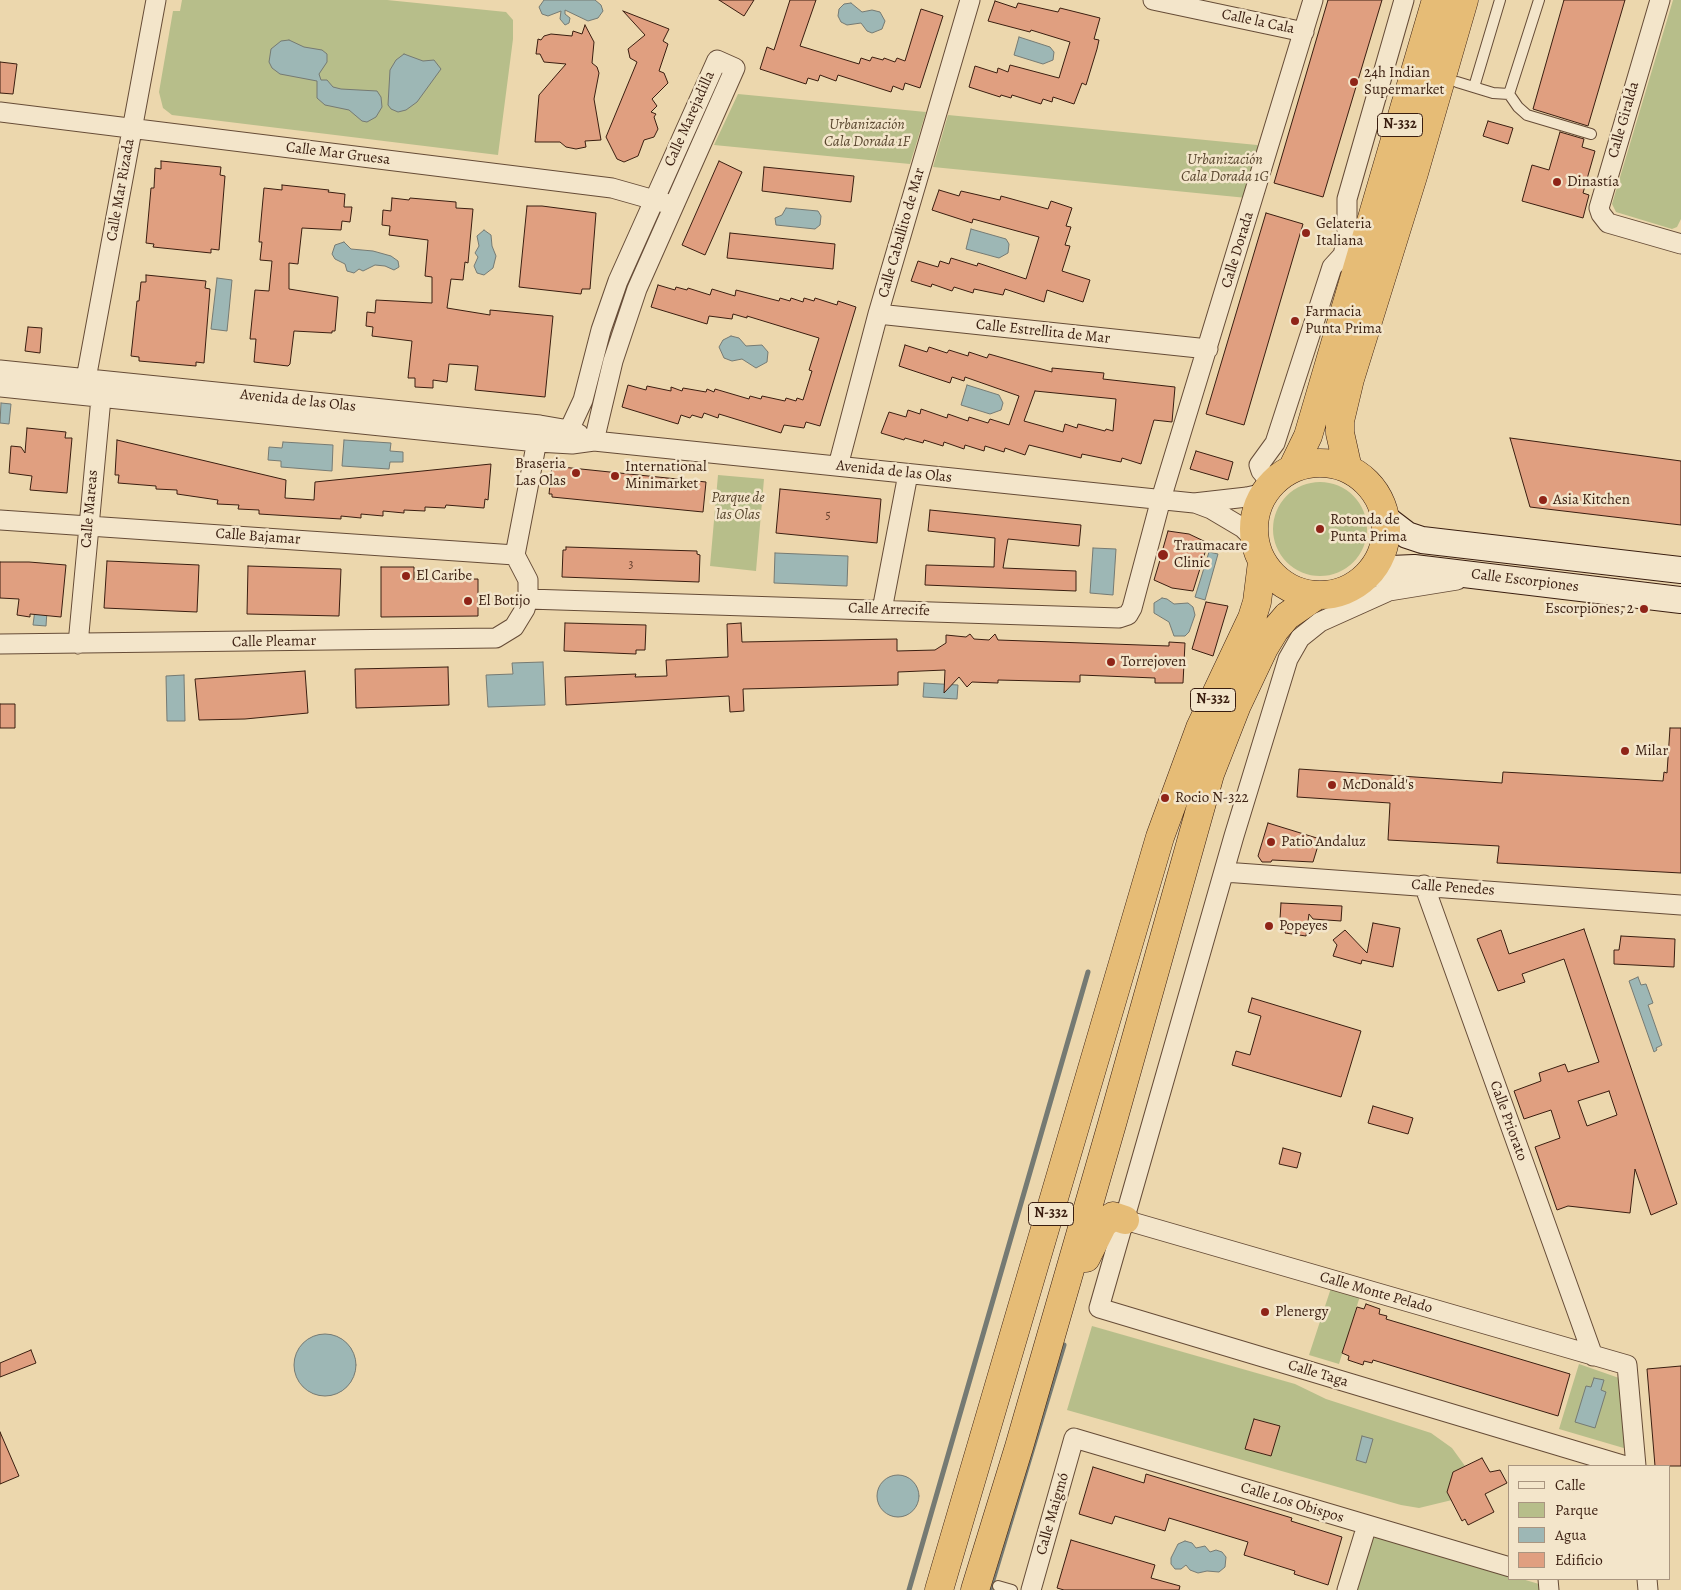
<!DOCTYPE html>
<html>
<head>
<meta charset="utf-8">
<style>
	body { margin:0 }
	#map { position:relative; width:1681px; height:1590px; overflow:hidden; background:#ecd7ad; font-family:Alegreya,serif }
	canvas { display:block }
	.legend { position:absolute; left:1508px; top:1465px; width:162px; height:115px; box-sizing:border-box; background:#f3e5ca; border:1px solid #a99580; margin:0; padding:6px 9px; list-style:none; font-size:15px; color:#3a1e10 }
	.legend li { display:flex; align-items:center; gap:10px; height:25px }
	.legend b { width:25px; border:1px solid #a99580 }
</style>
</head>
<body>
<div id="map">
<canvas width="1681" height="1590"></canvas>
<ul class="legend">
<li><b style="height:6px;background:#f3e5ca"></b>Calle</li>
<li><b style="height:14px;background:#b7be8a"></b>Parque</li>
<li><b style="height:14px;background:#9db7b5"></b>Agua</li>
<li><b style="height:14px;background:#e09f80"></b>Edificio</li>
</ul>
</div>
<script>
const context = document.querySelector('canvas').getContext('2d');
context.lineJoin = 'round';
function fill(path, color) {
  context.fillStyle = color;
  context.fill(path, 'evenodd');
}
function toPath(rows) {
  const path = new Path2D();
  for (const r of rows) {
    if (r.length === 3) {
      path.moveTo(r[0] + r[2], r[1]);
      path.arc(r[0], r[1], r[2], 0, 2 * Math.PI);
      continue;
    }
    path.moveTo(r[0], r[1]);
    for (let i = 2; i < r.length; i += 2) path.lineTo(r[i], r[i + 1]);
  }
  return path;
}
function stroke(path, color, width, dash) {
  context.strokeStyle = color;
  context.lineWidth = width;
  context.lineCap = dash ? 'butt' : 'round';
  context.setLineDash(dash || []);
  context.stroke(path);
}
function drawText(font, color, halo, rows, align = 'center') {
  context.font = font + ' Alegreya,serif';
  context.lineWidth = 5;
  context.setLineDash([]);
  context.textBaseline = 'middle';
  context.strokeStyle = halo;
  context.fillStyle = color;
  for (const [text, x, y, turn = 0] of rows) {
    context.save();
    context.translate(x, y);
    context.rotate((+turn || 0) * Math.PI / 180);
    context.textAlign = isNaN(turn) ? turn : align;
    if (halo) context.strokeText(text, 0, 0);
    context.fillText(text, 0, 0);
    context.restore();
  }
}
fill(toPath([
	[182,0,387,0,506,12,513,20,513,39,498,155,172,115,163,108,159,92,173,11,180,11],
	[1673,0,1681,0,1681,219,1677,227,1672,229,1616,212,1612,204],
	[738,94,926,112,910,164,714,145],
	[948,115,1257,145,1261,148,1247,198,933,167],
	[718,475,764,479,756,571,710,566],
	[1320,529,47],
	[1331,1288,1360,1296,1339,1364,1309,1355],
	[1092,1326,1295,1384,1326,1399,1431,1433,1452,1448,1465,1466,1453,1472,1447,1492,1452,1500,1419,1508,1401,1505,1067,1410],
	[1254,1419,1280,1427,1270,1456,1245,1449],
	[1579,1364,1619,1378,1627,1449,1559,1429],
	[1373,1538,1378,1538,1510,1575,1510,1579,1522,1579,1539,1584,1539,1590,1355,1590]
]), '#b7be8a');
const water = toPath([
	[544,0,595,0,601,5,603,11,598,18,588,21,565,10,565,14,570,18,569,23,565,25,560,19,561,11,548,16,542,14,539,7,544,0],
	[851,3,862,12,872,10,880,12,885,21,882,29,872,33,867,31,861,23,847,25,841,22,838,16,839,9,844,4,851,3],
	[1019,37,1050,47,1054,52,1053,60,1043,64,1014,55,1019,37],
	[289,40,304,47,322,50,327,54,327,62,319,74,321,80,327,80,333,87,341,89,377,91,381,97,382,107,376,117,367,122,362,121,349,110,325,105,317,98,317,81,280,74,272,68,269,62,271,49,281,41,289,40],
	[404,54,423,61,434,60,441,69,417,102,406,110,398,112,391,109,388,105,390,70,396,60,404,54],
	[786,208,818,211,821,216,820,225,815,229,776,225,775,218,782,215,786,208],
	[971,229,1006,239,1009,244,1008,253,999,258,966,249,971,229],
	[484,230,491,235,492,246,496,256,493,268,484,275,477,273,474,266,478,257,475,253,479,246,477,236,484,230],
	[344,242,351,249,373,251,391,256,398,261,399,267,394,270,385,266,375,265,363,271,359,269,354,273,347,271,345,264,335,259,332,254,335,245,344,242],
	[217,278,232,280,227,331,211,329,217,278],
	[731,336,739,338,746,346,762,345,768,352,767,362,756,368,742,359,732,361,724,358,719,347,723,340,731,336],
	[967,385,999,395,1003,403,1001,410,990,414,961,405,967,385],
	[1,403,11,404,9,424,0,423,1,403],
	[344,440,391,443,390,451,403,452,403,462,390,462,389,469,342,466,344,440],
	[283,442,333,445,332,471,281,467,281,461,268,460,269,447,282,448,283,442],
	[1093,548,1116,549,1113,595,1090,593,1093,548],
	[1209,552,1218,554,1205,600,1195,597,1209,552],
	[775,553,848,556,847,586,774,583,775,553],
	[1162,598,1167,599,1174,604,1188,603,1193,607,1195,615,1189,632,1185,636,1174,636,1169,622,1154,613,1154,603,1162,598],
	[36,602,47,611,46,626,33,625,36,602],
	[543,662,545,705,488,707,486,675,513,674,512,663,543,662],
	[184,675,185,721,167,721,166,676,184,675],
	[924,683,958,685,957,699,923,697,924,683],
	[1638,977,1641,985,1646,984,1653,1003,1648,1005,1662,1045,1656,1048,1657,1050,1654,1052,1629,981,1638,977],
	[325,1365,31],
	[1594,1378,1604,1380,1601,1390,1606,1392,1595,1428,1575,1422,1586,1386,1591,1387,1594,1378],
	[1362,1436,1373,1439,1366,1463,1356,1460,1362,1436],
	[898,1496,21],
	[1185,1541,1192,1543,1196,1548,1205,1546,1210,1552,1216,1550,1222,1552,1226,1557,1225,1567,1219,1572,1207,1571,1198,1573,1190,1570,1186,1565,1181,1569,1175,1569,1171,1564,1171,1558,1178,1544,1185,1541]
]);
fill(water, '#9db7b5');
stroke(water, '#757a73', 1);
stroke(toPath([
	[909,1590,1088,972],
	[990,1590,1064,1345]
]), '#757a73', 5);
const building = toPath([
	[719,0,754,0,744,16,719,0],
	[790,0,816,0,800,46,859,64,861,58,870,61,872,57,883,60,884,58,895,62,897,58,905,61,921,9,943,16,920,88,905,83,903,90,893,86,891,92,838,75,836,81,820,75,818,81,808,78,806,84,760,69,767,47,774,50,790,0],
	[1328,0,1382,0,1323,197,1274,183,1328,0],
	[1564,0,1625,0,1588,126,1533,109,1564,0],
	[995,1,1016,8,1018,3,1058,12,1060,8,1100,18,1094,39,1099,40,1097,49,1086,85,1082,83,1074,104,1053,97,1052,102,1043,99,1041,104,1012,95,1011,98,1001,95,1000,97,969,87,975,66,997,73,998,68,1008,72,1010,65,1059,78,1070,42,1031,30,1030,32,988,21,995,1],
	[623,11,669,29,663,41,668,44,659,71,664,73,668,83,652,99,657,106,651,112,656,114,654,117,658,129,654,137,644,140,638,156,624,162,617,159,606,137,637,62,630,58,628,49,645,35,623,11],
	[585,25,594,42,592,63,597,67,599,73,594,99,601,140,585,141,586,147,576,149,566,147,560,142,535,142,539,95,566,64,544,62,540,54,536,54,538,39,541,40,544,36,551,34,572,36,573,31,582,34,585,25],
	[0,62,17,64,13,94,0,93,0,62],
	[1488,121,1513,128,1508,144,1483,136,1488,121],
	[1560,132,1584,139,1582,147,1595,151,1583,193,1589,195,1583,218,1522,201,1532,165,1549,170,1560,132],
	[161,161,221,167,220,175,225,176,219,250,211,249,211,253,153,247,154,244,146,243,151,188,154,188,155,168,161,169,161,161],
	[719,161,742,172,705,255,682,245,719,161],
	[764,167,854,176,851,202,762,191,764,167],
	[282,185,329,190,328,192,345,194,344,207,352,207,350,222,342,221,341,230,302,228,298,264,289,263,289,289,338,297,335,331,332,331,332,333,294,331,290,364,288,366,254,362,256,339,250,339,255,290,269,291,272,261,260,260,262,242,259,242,264,188,282,190,282,185],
	[939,190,959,196,961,191,1000,200,1001,196,1048,209,1051,201,1072,208,1066,226,1071,227,1065,245,1070,246,1062,271,1090,280,1083,302,1047,290,1044,302,1005,289,1003,295,974,289,973,293,954,287,952,291,932,284,931,287,911,281,918,261,938,267,940,261,949,264,951,258,977,266,978,263,1026,279,1039,237,973,219,972,223,932,210,939,190],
	[392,198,409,200,410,198,456,202,456,208,473,209,468,263,465,262,463,280,451,279,447,308,490,315,490,310,553,316,545,397,475,390,478,366,449,364,447,382,433,380,433,388,415,387,415,378,408,378,412,341,372,336,373,327,366,326,367,312,375,313,376,300,432,303,432,277,425,276,428,240,389,235,390,226,382,225,383,210,391,211,392,198],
	[527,206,542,206,596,213,590,289,582,289,581,294,519,287,527,206],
	[1266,213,1303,224,1244,425,1206,414,1266,213],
	[730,233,835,244,833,269,727,258,730,233],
	[146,275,206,281,205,288,210,289,204,363,196,362,196,366,139,361,139,357,131,356,137,301,139,301,141,282,146,282,146,275],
	[658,285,675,290,676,287,687,290,688,288,710,295,712,289,735,296,736,290,779,301,780,298,790,301,791,298,803,302,804,298,814,301,815,298,837,305,838,301,856,307,820,426,806,422,804,428,784,425,781,433,719,414,718,418,704,413,702,418,692,415,690,418,681,415,678,424,622,407,628,385,646,390,647,386,671,391,671,387,682,391,683,388,706,392,707,389,714,392,715,389,749,399,750,396,761,399,762,396,785,401,786,398,796,401,797,398,803,400,812,371,809,370,819,338,747,316,747,318,733,314,732,319,709,316,707,324,651,307,658,285],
	[28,327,42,328,40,353,25,351,28,327],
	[905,345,927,352,929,347,947,353,949,350,968,356,969,352,987,358,989,354,1052,372,1052,368,1104,373,1103,379,1175,387,1172,422,1154,420,1141,464,1122,458,1121,462,1082,454,1081,458,1029,445,1025,455,1005,448,1004,452,985,446,984,451,965,445,964,449,944,442,943,446,924,440,923,443,905,438,904,440,881,433,889,412,906,417,908,410,920,414,921,409,947,418,948,414,968,421,969,417,988,423,990,419,1009,425,1019,396,965,377,964,381,952,377,950,383,899,366,905,345],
	[1035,391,1116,399,1113,431,1106,429,1105,431,1078,424,1077,428,1065,424,1063,432,1024,421,1035,391],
	[27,428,66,432,65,438,72,438,67,493,30,490,32,476,9,473,11,446,21,447,25,453,27,428],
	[1510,438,1681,461,1681,525,1530,507,1510,438],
	[117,440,286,480,285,498,300,499,314,500,315,482,491,464,488,500,485,499,484,508,446,505,445,508,425,507,425,511,404,510,404,513,383,511,383,516,361,514,361,518,341,516,341,519,259,514,259,510,238,509,239,505,217,504,218,500,177,494,177,490,156,489,156,486,118,483,119,475,115,475,117,440],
	[1196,451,1233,462,1228,480,1190,469,1196,451],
	[552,466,706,482,703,512,552,497,552,494,549,494,552,466],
	[780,489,881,499,877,543,776,533,780,489],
	[930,510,1081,525,1079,546,1008,539,1003,568,1076,571,1076,591,925,585,926,565,994,567,995,538,928,531,930,510],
	[1168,531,1189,534,1208,543,1193,591,1172,588,1154,580,1160,560,1158,554,1162,552,1168,531],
	[566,547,697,551,697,554,700,555,699,582,562,577,563,550,566,550,566,547],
	[107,561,199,565,197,612,104,608,107,561],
	[0,562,29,562,66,565,61,617,30,614,30,617,17,615,19,599,0,598,0,562],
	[248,566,341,569,339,616,247,614,248,566],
	[381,567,414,567,414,580,478,579,478,616,381,617,381,567],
	[1206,602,1228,606,1213,656,1192,649,1206,602],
	[565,623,646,625,645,650,636,650,636,654,564,651,565,623],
	[741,623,742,642,897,639,897,651,935,650,946,643,946,635,966,637,970,634,974,639,989,640,995,634,998,640,1169,646,1169,642,1185,643,1183,683,1155,683,1155,678,1080,675,1080,682,998,680,998,683,972,682,967,687,959,677,944,693,945,670,898,672,898,685,743,689,744,711,730,712,729,696,566,705,565,677,636,674,635,677,667,676,666,660,728,657,727,624,741,623],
	[448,667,449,705,356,708,355,669,448,667],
	[305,671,308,713,245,719,199,720,195,679,305,671],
	[0,704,15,704,15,728,0,728,0,704],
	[1670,728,1681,728,1681,873,1497,863,1499,846,1388,840,1390,803,1297,797,1299,769,1502,783,1503,772,1663,781,1664,772,1667,773,1670,728],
	[1268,823,1320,839,1313,862,1272,860,1271,862,1262,862,1258,856,1268,823],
	[1281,903,1342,906,1341,921,1313,919,1309,914,1306,936,1285,933,1287,919,1280,919,1281,903],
	[1373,923,1400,928,1393,967,1362,960,1361,964,1333,956,1337,945,1333,940,1345,930,1367,953,1373,923],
	[1584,929,1677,1204,1651,1215,1635,1169,1630,1213,1568,1206,1557,1210,1535,1147,1560,1138,1551,1110,1524,1119,1514,1091,1541,1081,1539,1073,1565,1064,1568,1072,1599,1062,1564,959,1522,974,1525,982,1498,991,1477,939,1501,930,1509,954,1584,929],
	[1609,1091,1617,1115,1587,1126,1578,1101,1609,1091],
	[1621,936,1675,939,1674,967,1614,964,1614,950,1619,950,1621,936],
	[1252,998,1361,1031,1341,1097,1232,1065,1236,1051,1250,1055,1261,1016,1248,1012,1252,998],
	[1373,1106,1413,1118,1408,1134,1368,1123,1373,1106],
	[1283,1148,1301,1153,1297,1168,1279,1164,1283,1148],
	[1366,1304,1380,1309,1379,1314,1387,1316,1386,1319,1570,1374,1558,1416,1373,1360,1372,1363,1364,1361,1363,1365,1348,1360,1349,1356,1342,1353,1357,1307,1364,1309,1366,1304],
	[31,1350,36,1363,0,1377,0,1363,31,1350],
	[1681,1366,1681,1466,1655,1466,1647,1369,1681,1366],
	[1254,1419,1280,1426,1271,1456,1245,1449,1254,1419],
	[0,1432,19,1476,0,1484,0,1432],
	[1482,1458,1490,1472,1500,1470,1507,1483,1485,1494,1494,1512,1468,1525,1465,1519,1462,1521,1447,1492,1453,1472,1482,1458],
	[1093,1467,1144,1483,1146,1474,1292,1518,1291,1521,1342,1537,1328,1585,1294,1574,1295,1571,1244,1555,1248,1542,1169,1518,1165,1531,1115,1516,1112,1524,1079,1514,1093,1467],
	[1071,1540,1155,1565,1151,1578,1180,1586,1179,1590,1064,1590,1057,1588,1071,1540]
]);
fill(building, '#e09f80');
stroke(building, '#3a1e10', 1);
const lane = toPath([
	[1457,82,1493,93,1509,94,1539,0],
	[1474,87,1500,0],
	[1509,94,1518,107,1527,115,1591,134],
	[998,1586,1012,1590]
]);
const street = toPath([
	[1153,0,1304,32],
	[1660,0,1599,208,1601,214,1608,223,1681,244],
	[0,112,612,188,665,203],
	[878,314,1208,349],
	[0,370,540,425,569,430,579,434],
	[0,387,537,442,572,444,594,441,1194,503,1247,497,1265,493],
	[569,430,583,400,601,330,618,281,717,60,735,68,637,289,613,361,594,441],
	[838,466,878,314,970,0],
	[1272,484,1261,471,1259,465,1275,443,1332,267,1343,255,1347,238,1347,199,1404,0],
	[1195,503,1211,509,1243,528,1254,539],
	[0,520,515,555],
	[1457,580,1389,591,1320,622,1300,638,1288,659,1234,836,1099,1308,1626,1466],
	[528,599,1119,618,1128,615,1132,608,1161,499,1313,0],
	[882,610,908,474],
	[0,644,496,638,514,627,525,609,528,599,528,580,515,555,540,425],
	[78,644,101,398,86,379,156,0],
	[1224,872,1681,905],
	[1424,885,1593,1356],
	[1125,1220,1627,1365,1636,1466],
	[1548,1579,1549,1590],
	[1647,1579,1648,1590],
	[1031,1590,1074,1438,1510,1567],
	[1347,1590,1367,1525]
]);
const secondary = toPath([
	[1386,519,1407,535,1422,540,1681,570],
	[1369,575,1391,569,1414,568,1681,600]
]);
const highway = toPath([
	[1320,529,66],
	[1292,469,1308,436,1436,0],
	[1348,469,1340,433,1340,421,1350,379,1414,173,1464,0],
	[1086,1258,1103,1224,1113,1216,1125,1220],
	[939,1590,1160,837,1200,728,1252,618,1257,602,1262,562],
	[975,1590,1019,1447,1112,1124,1210,774,1237,705,1264,648,1275,630,1287,616,1316,596]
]);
stroke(lane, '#664c37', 12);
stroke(street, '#664c37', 21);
stroke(secondary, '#3a1e10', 28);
stroke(highway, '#3a1e10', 29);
stroke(lane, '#f3e5ca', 10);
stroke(street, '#f3e5ca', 19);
stroke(secondary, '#f3e5ca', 26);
stroke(highway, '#e6bc76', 28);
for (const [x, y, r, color] of [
	[1354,82,5,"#8f2418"],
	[1557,182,5,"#8f2418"],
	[1306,233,5,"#8f2418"],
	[1295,321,5,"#8f2418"],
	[576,473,5,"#8f2418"],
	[615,476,5,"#8f2418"],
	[1543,500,5,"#8f2418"],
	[1320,529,5,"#8f2418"],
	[1163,555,6,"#8f2418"],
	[406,576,5,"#8f2418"],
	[468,601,5,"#8f2418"],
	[1644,609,5,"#8f2418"],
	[1111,662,5,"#8f2418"],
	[1625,751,5,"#8f2418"],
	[1332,785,5,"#8f2418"],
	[1165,798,5,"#8f2418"],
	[1271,842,5,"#8f2418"],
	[1269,926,5,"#8f2418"],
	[1265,1312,5,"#8f2418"]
]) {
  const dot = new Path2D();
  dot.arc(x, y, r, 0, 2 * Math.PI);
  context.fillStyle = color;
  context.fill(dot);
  stroke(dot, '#f3e5ca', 2);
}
drawText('12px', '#643e2c', null, [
	["5",828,516],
	["3",631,565]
]);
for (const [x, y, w] of [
	[1400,125,45],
	[1213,700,45],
	[1051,1214,45]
]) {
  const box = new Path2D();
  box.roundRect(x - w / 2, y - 11.5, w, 23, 4);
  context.fillStyle = '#f3e5ca';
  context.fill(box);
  stroke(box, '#3a1e10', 1);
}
drawText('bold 14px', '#3a1e10', null, [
	["N-332",1400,125],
	["N-332",1213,700],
	["N-332",1051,1214]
]);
drawText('15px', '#3a1e10', '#f3e5ca', [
	["Calle la Cala",1258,22,12],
	["Calle Marejadilla",690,119,-66],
	["Calle Giralda",1624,120,-74],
	["Calle Mar Gruesa",338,154,7],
	["Calle Mar Rizada",121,190,-80],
	["Calle Caballito de Mar",902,233,-74],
	["Calle Dorada",1238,250,-73],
	["Calle Estrellita de Mar",1043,332,6],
	["Avenida de las Olas",298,401,6],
	["Avenida de las Olas",894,472,6],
	["Calle Mareas",90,509,-85],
	["Calle Bajamar",258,537,4],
	["Calle Escorpiones",1525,581,7],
	["Calle Arrecife",889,610,2],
	["Calle Pleamar",274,642,-1],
	["Calle Penedes",1453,888,4],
	["Calle Priorato",1508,1121,70],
	["Calle Monte Pelado",1376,1293,16],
	["Calle Taga",1318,1374,17],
	["Calle Los Obispos",1292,1503,17],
	["Calle Maigmó",1053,1514,-74]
]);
drawText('15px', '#3a1e10', '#f3e5ca', [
	["24h Indian",1364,73],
	["Supermarket",1364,90],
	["Dinastía",1567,182],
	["Gelateria",1316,224],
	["Italiana",1316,241],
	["Farmacia",1305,312],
	["Punta Prima",1305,329],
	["Braseria",566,464,"right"],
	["Las Olas",566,481,"right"],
	["International",625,467],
	["Minimarket",625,484],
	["Asia Kitchen",1553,500],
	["Rotonda de",1330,520],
	["Punta Prima",1330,537],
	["Traumacare",1174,546],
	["Clinic",1174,563],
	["El Caribe",416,576],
	["El Botijo",478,601],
	["Escorpiones, 2",1634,609,"right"],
	["Torrejoven",1121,662],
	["Milar",1635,751],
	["McDonald's",1342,785],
	["Rocio N-322",1175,798],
	["Patio Andaluz",1281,842],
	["Popeyes",1279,926],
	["Plenergy",1275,1312]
], 'left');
drawText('italic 15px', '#59462e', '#f3e5ca', [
	["Urbanización",867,125],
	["Cala Dorada 1F",867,142],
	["Urbanización",1225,160],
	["Cala Dorada 1G",1225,177],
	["Parque de",738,498],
	["las Olas",738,515]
]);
</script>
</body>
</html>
